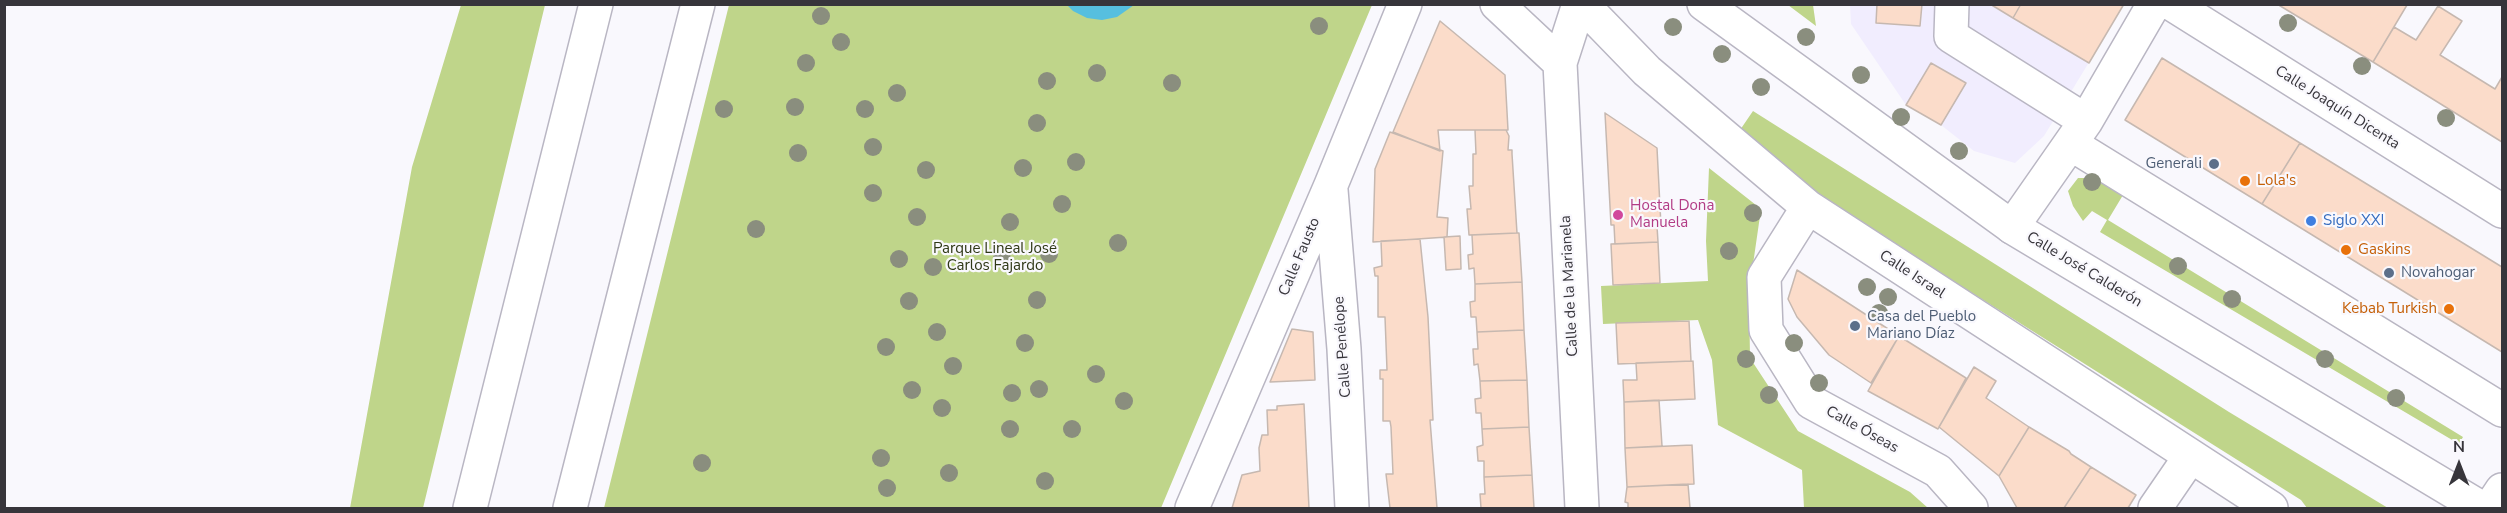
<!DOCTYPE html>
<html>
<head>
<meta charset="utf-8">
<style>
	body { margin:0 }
	#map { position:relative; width:2507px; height:513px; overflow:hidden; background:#f9f8fd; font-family:"Nunito Sans",sans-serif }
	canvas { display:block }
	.frame { position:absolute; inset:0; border:6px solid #37353b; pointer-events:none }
	.north { position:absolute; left:2429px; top:435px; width:60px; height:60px; -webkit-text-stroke:4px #f9f8fd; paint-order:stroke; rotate:0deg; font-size:16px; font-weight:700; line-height:24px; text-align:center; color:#37353b }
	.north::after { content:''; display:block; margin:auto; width:21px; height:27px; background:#37353b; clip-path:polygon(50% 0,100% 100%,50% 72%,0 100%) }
</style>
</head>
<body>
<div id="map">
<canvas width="2507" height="513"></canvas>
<div class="frame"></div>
<div class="north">N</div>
</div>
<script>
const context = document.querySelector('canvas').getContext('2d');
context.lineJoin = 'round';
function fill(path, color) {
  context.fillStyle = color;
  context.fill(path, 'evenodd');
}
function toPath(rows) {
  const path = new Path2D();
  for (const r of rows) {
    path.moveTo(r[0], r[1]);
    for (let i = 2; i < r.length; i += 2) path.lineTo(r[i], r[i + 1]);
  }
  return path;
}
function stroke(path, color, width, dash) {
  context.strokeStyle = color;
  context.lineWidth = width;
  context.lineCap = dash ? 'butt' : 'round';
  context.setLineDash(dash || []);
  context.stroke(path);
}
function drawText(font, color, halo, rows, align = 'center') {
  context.font = font + ' "Nunito Sans",sans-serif';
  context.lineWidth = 4.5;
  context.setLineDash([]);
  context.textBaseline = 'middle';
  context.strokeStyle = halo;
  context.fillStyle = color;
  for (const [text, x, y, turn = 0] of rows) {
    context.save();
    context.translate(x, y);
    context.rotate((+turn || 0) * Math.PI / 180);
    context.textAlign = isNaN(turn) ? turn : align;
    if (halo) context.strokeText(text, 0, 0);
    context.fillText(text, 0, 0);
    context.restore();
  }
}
fill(toPath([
	[1850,5,2124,5,2044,136,2015,163,1974,151,1941,125,1906,105,1851,24]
]), '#f1edfe');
fill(toPath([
	[461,5,545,5,423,508,350,508,412,167],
	[729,5,1372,5,1161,508,604,508],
	[1788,5,1813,5,1816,26],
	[1753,111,2229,412,2388,508,2307,508,2301,500,1829,203,1740,130],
	[1709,168,1761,209,1749,292,1750,358,1798,431,1910,492,1928,508,1804,508,1802,470,1718,425,1712,360,1698,320,1603,324,1601,286,1708,281,1706,241],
	[2078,178,2098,178,2123,195,2108,220,2463,437,2459,444,2100,232,2107,220,2092,211,2083,221,2073,206,2068,191]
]), '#bfd58a');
fill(toPath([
	[1067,5,1134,5,1117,17,1102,20,1087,18,1073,11]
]), '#56bfdf');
const building = toPath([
	[1877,4,1922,4,1920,26,1876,23,1877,4],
	[1990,4,2021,4,2013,18,1990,4],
	[2021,4,2124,4,2089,63,2013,18,2021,4],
	[2277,4,2406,4,2407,5,2373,62,2277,4],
	[2438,6,2462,21,2440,55,2495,89,2502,77,2502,142,2373,62,2394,27,2416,40,2438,6],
	[1440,21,1505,75,1508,130,1438,130,1440,151,1393,132,1440,21],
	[2162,58,2300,143,2262,204,2125,120,2162,58],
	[1931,63,1966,83,1941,125,1906,105,1931,63],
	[1605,113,1657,148,1661,226,1657,226,1658,242,1615,244,1614,225,1611,225,1605,113],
	[1475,130,1506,130,1509,136,1508,150,1512,150,1512,154,1517,233,1469,235,1467,209,1471,209,1469,186,1473,186,1473,154,1476,154,1475,130],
	[1390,132,1443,151,1437,217,1448,218,1447,237,1373,242,1375,169,1390,132],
	[2300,143,2502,267,2502,352,2262,204,2300,143],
	[1517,233,1519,233,1522,282,1475,284,1474,268,1469,269,1468,255,1473,254,1472,235,1517,233],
	[1460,236,1461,269,1446,270,1444,237,1460,236],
	[1420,239,1428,317,1433,420,1430,420,1437,508,1390,508,1386,474,1393,474,1391,427,1390,421,1383,421,1383,379,1380,379,1380,370,1387,370,1385,317,1378,317,1378,276,1375,276,1374,268,1382,266,1381,241,1420,239],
	[1658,242,1660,283,1613,285,1611,244,1658,242],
	[1797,270,1899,336,1871,383,1829,355,1797,317,1788,299,1797,270],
	[1522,282,1524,330,1477,332,1476,317,1471,317,1470,302,1475,301,1475,284,1522,282],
	[1689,321,1691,361,1618,364,1616,323,1689,321],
	[1292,329,1313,332,1315,380,1270,382,1292,329],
	[1524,330,1527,380,1480,381,1478,364,1474,365,1473,349,1478,349,1477,332,1524,330],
	[1899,336,1966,378,1938,429,1868,391,1899,336],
	[1693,361,1695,399,1624,402,1623,380,1637,380,1636,363,1693,361],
	[1974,367,1996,381,1986,398,2029,427,1999,476,1939,427,1974,367],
	[1527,380,1529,427,1482,429,1481,413,1476,413,1475,399,1481,398,1480,381,1527,380],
	[1659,400,1662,446,1625,448,1624,402,1659,400],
	[1304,404,1309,508,1232,508,1242,475,1260,471,1259,448,1262,435,1268,435,1267,410,1277,410,1277,406,1304,404],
	[1529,427,1532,475,1484,477,1484,461,1478,461,1477,447,1483,445,1482,429,1529,427],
	[2029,427,2069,451,2071,454,2091,467,2064,508,2017,508,1999,476,2029,427],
	[1692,445,1694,484,1627,487,1625,448,1692,445],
	[2091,467,2136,495,2128,508,2064,508,2091,467],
	[1532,475,1534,508,1481,508,1480,494,1485,494,1484,477,1532,475],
	[1688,484,1690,508,1628,508,1628,503,1625,502,1627,487,1688,484]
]);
fill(building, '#fbdcca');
stroke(building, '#c6b8b0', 1.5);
const minor = toPath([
	[1497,4,1560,63],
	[1579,4,1560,63,1582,508],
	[1582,4,1647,71,1808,207,2271,508],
	[1952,4,1951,36,2086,121],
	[2172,4,2502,211],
	[2071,144,2502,410],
	[1331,190,1344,349,1352,508],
	[1808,207,1764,277,1766,330,1811,402,1938,471,1971,508],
	[2012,227,2086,121,2154,4],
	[1192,508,1331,185,1405,4],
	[2155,508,2190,457],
	[2490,508,2502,490]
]);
const major = toPath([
	[1704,4,2012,227,2481,508],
	[470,508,596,4],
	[570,508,698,4]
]);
stroke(minor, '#b9b6c3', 36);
stroke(major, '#b9b6c3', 36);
stroke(minor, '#fff', 33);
stroke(major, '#fff', 33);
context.fillStyle = '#8a8e7e';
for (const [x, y] of [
	[821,16],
	[2288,23],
	[1319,26],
	[1673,27],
	[1806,37],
	[841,42],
	[1722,54],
	[806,63],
	[2362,66],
	[1097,73],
	[1861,75],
	[1047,81],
	[1172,83],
	[1761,87],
	[897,93],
	[795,107],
	[724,109],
	[865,109],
	[1901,117],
	[2446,118],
	[1037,123],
	[873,147],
	[1959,151],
	[798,153],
	[1076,162],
	[1023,168],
	[926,170],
	[2092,182],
	[873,193],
	[1062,204],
	[1753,213],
	[917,217],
	[1010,222],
	[756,229],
	[1118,243],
	[1729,251],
	[1049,254],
	[899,259],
	[1002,259],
	[2178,266],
	[933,267],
	[1867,287],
	[1888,297],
	[2232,299],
	[1037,300],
	[909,301],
	[1879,313],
	[937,332],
	[1025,343],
	[1794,343],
	[886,347],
	[1746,359],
	[2325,359],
	[953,366],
	[1096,374],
	[1819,383],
	[1039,389],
	[912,390],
	[1012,393],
	[1769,395],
	[2396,398],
	[1124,401],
	[942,408],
	[1010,429],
	[1072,429],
	[881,458],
	[702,463],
	[949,473],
	[1045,481],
	[887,488]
]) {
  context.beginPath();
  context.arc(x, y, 9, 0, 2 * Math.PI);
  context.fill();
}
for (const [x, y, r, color] of [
	[2214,164,6,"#5c6f8a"],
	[2245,181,6,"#e8710a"],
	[1618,215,6,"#d1479c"],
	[2311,221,6,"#3f7fe0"],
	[2346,250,6,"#e8710a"],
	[2389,273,6,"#5c6f8a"],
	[2449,309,6,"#e8710a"],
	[1855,326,6,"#5c6f8a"]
]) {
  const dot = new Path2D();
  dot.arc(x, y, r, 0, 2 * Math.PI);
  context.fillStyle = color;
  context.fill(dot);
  stroke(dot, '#f9f8fd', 2);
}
drawText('15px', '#37353b', '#f9f8fd', [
	["Calle Joaquín Dicenta",2337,108,32],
	["Calle Fausto",1300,257,-67],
	["Calle José Calderón",2084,270,31],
	["Calle Israel",1912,275,33],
	["Calle de la Marianela",1570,286,-93],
	["Calle Penélope",1343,347,-94],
	["Calle Óseas",1862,430,29]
]);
drawText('15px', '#4e5e75', '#f9f8fd', [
	["Generali",2202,164,"right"],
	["Novahogar",2401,273],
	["Casa del Pueblo",1867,317],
	["Mariano Díaz",1867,334]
], 'left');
drawText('15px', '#c56008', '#f9f8fd', [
	["Lola's",2257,181],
	["Gaskins",2358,250],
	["Kebab Turkish",2437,309,"right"]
], 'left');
drawText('15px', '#b23c85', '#f9f8fd', [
	["Hostal Doña",1630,206],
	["Manuela",1630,223]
], 'left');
drawText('15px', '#366cbe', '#f9f8fd', [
	["Siglo XXI",2323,221]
], 'left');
drawText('15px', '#2f3816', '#f9f8fd', [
	["Parque Lineal José",995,249],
	["Carlos Fajardo",995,266]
]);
</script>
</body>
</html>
